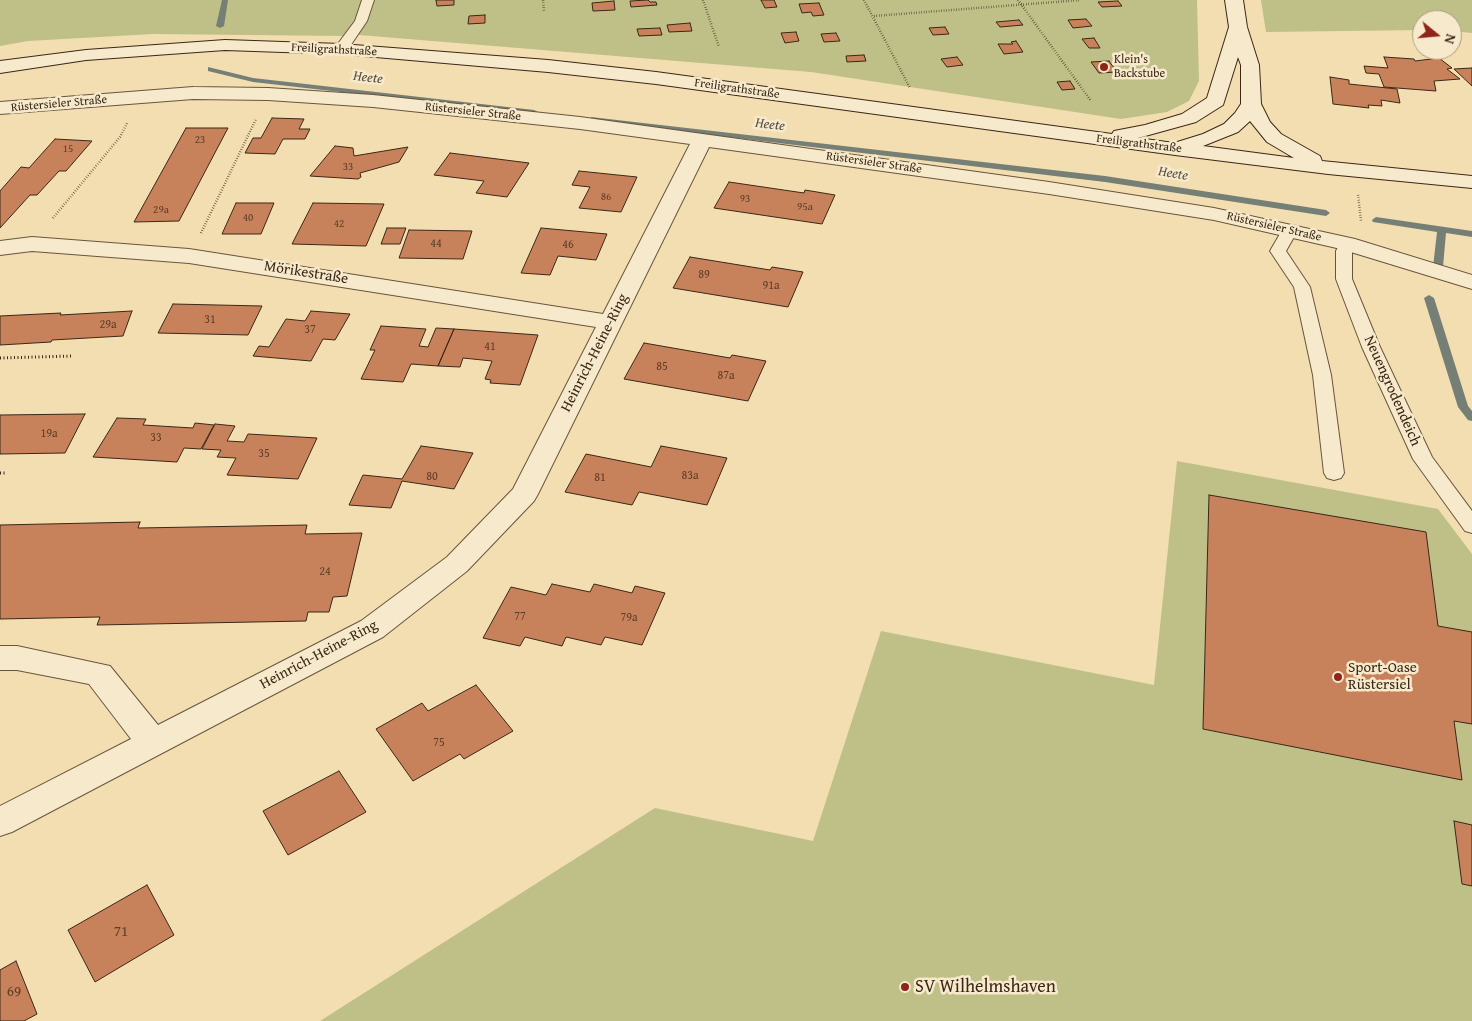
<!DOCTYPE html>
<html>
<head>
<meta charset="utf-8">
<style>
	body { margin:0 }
	#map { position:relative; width:1472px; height:1021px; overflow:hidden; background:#f2deb0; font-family:"Gentium Book Plus",serif }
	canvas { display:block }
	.north { position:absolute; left:1412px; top:10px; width:50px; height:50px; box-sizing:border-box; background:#f7eacc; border:1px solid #ac9c84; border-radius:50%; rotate:107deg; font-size:14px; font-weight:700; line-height:20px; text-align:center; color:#3b2717 }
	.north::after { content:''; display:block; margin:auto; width:18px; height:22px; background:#8f2418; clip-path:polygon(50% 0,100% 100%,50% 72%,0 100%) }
</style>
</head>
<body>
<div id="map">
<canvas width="1472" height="1021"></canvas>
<div class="north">N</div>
</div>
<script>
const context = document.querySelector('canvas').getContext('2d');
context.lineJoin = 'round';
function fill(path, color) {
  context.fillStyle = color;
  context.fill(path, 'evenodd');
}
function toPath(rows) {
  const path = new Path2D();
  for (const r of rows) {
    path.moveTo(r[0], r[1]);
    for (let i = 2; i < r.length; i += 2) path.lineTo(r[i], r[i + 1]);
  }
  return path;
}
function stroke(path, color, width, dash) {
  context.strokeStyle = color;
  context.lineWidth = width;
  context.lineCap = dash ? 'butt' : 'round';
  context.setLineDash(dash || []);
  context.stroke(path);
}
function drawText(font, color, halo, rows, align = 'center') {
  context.font = font + ' "Gentium Book Plus",serif';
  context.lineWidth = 5;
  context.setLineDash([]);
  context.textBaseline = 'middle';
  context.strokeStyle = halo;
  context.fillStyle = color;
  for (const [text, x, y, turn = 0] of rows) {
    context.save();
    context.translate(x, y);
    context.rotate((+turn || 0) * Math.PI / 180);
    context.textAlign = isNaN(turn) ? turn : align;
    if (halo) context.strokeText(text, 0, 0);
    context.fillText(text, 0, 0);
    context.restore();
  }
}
fill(toPath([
	[0,0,1197,0,1199,81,1189,101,1167,112,1121,119,811,72,347,34,345,36,153,34,28,41,0,46],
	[1261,0,1472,0,1472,33,1452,31,1452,20,1422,20,1422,30,1266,32],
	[1177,461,1438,509,1472,554,1472,1021,320,1021,655,808,813,841,881,631,1154,685]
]), '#bec088');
fill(toPath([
	[222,0,228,0,224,26,220,28,216,26,222,0],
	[208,67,253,78,534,110,538,112,534,114,253,82,208,71,208,67],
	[591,117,1105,176,1326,210,1330,213,1326,216,1105,182,594,121,591,121,591,117],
	[1376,217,1472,231,1472,237,1446,233,1443,267,1438,270,1433,267,1437,232,1373,222,1372,220,1376,217],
	[1429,295,1434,298,1468,406,1472,411,1472,421,1468,420,1458,407,1424,298,1429,295]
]), '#767f75');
const building = toPath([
	[436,0,454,0,454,5,437,6,436,0],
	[648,0,650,2,656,2,657,5,631,7,630,1,648,0],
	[761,0,774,0,777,7,765,8,761,0],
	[614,1,615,10,593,11,592,3,614,1],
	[1118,1,1122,6,1102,7,1098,2,1118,1],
	[819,3,824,15,813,16,811,12,802,13,799,4,819,3],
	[485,15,485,23,468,24,469,16,485,15],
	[1086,19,1092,26,1073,28,1068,20,1086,19],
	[1019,20,1023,25,1000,27,996,22,1019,20],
	[690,23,692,31,669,32,667,25,690,23],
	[945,27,949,34,933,35,929,28,945,27],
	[660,28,662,35,639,36,637,29,660,28],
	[796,32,799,41,785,43,781,33,796,32],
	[836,33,840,41,824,42,821,34,836,33],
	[1094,38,1100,48,1089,48,1082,39,1094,38],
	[1016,41,1023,52,1004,54,998,44,1013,44,1011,42,1016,41],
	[864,55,866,61,847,62,846,56,864,55],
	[957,57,963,65,947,67,941,59,957,57],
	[1384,57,1414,59,1415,61,1439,58,1452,68,1447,69,1460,79,1434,81,1436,91,1384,87,1379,74,1366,73,1364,66,1388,68,1384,57],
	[1109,61,1117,72,1099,73,1091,62,1109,61],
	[1472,68,1472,86,1454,69,1472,68],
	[1330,77,1349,80,1349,84,1397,89,1400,103,1381,100,1382,106,1368,105,1369,108,1333,104,1330,77],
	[1070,81,1075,89,1062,90,1057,82,1070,81],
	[272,118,304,119,299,129,310,129,305,139,283,139,275,154,245,153,253,138,261,138,272,118],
	[186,128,228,128,179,221,134,222,186,128],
	[55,139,92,141,66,171,59,171,37,195,30,195,0,228,0,191,21,167,29,168,55,139],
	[335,146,353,148,354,156,408,147,399,162,360,173,361,177,358,179,310,176,335,146],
	[450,153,529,163,507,197,476,193,484,181,434,175,450,153],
	[579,171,637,177,621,212,579,208,590,187,572,185,579,171],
	[729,182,804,193,805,190,835,195,822,224,714,208,729,182],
	[236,203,274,203,261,234,222,234,236,203],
	[313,203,384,204,366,246,292,244,313,203],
	[387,228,406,228,400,244,381,244,387,228],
	[541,228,607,234,596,260,558,256,550,275,521,273,541,228],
	[409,230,472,231,463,259,399,258,409,230],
	[690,257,770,270,772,267,803,272,788,307,673,288,690,257],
	[173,304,262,306,248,335,158,333,173,304],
	[132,311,123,336,52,340,51,342,0,345,0,316,61,313,60,315,132,311],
	[311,311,350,314,335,340,323,339,311,361,253,356,259,346,269,347,286,319,305,321,311,311],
	[381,326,426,329,419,346,428,347,436,328,454,329,438,366,411,364,403,382,361,379,375,350,370,350,381,326],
	[454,329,538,335,520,385,490,383,491,380,485,379,492,361,463,358,460,367,438,366,454,329],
	[644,343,730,358,732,355,766,361,748,401,624,379,644,343],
	[85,414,65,453,0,454,0,415,85,414],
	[117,418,146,419,143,425,193,428,195,423,214,425,201,449,184,448,177,462,93,457,117,418],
	[215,424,235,426,227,441,244,442,248,434,317,438,298,479,227,475,236,458,217,457,221,450,202,449,215,424],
	[421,446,473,453,454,489,402,481,391,508,349,505,363,475,402,479,421,446],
	[661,446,727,458,707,505,639,492,632,505,565,492,586,454,651,467,661,446],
	[1209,495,1426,532,1438,626,1472,632,1472,724,1454,721,1462,780,1203,729,1209,495],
	[140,522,138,528,307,525,305,534,362,533,347,596,333,597,329,612,308,612,306,621,97,625,100,617,0,619,0,525,140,522],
	[552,584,590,592,594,584,632,593,635,586,665,593,642,645,605,637,601,645,566,637,562,646,525,637,520,646,483,638,511,587,546,595,552,584],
	[476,685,513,731,464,759,460,754,413,781,376,729,422,703,428,711,476,685],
	[339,771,366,812,288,855,263,811,339,771],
	[1454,821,1472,825,1472,886,1462,884,1454,821],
	[147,885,174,935,95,982,68,930,147,885],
	[16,961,37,1014,24,1021,0,1021,0,970,16,961]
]);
fill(building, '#c8825b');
stroke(building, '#3b2717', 1);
const lane = toPath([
	[362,0,374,0,367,21,346,52,336,52,334,49,355,21,362,0],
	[1290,225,1296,227,1298,230,1286,251,1310,287,1331,375,1344,473,1341,478,1334,480,1327,478,1324,473,1313,375,1294,287,1270,251,1284,227,1290,225],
	[1347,239,1353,241,1355,244,1352,251,1352,279,1380,347,1432,457,1472,511,1472,533,1465,531,1413,459,1362,347,1336,279,1336,251,1341,241,1347,239]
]);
const street = toPath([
	[193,87,268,88,373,95,580,117,1049,182,1214,208,1355,239,1472,275,1472,289,1341,249,1214,220,1049,194,709,147,538,494,534,501,467,571,383,637,12,832,0,836,0,806,131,739,89,684,17,670,0,670,0,646,17,646,110,666,158,725,361,621,447,557,513,489,596,327,189,263,32,251,0,255,0,241,32,237,189,249,603,314,690,144,580,129,373,107,268,100,193,99,0,114,0,102,193,87]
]);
const secondary = toPath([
	[1225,0,1243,0,1247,27,1259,65,1261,104,1270,122,1281,134,1320,156,1322,161,1472,176,1472,188,1328,174,1175,155,656,84,548,72,341,54,225,50,86,60,0,73,0,61,86,50,225,40,341,44,548,60,656,72,1112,134,1114,131,1145,125,1182,114,1207,98,1229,27,1225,0],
	[1238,57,1241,65,1241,104,1235,113,1224,124,1203,134,1174,143,1138,138,1196,122,1223,105,1238,57],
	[1250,121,1267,142,1294,158,1203,146,1238,132,1250,121]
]);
stroke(lane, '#69553d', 2);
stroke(street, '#69553d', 2);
stroke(secondary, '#3b2717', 2);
stroke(toPath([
	[543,0,544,11],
	[703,0,719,47],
	[864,0,910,88],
	[1018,0,1091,101],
	[874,16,1081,0],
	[1358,195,1361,221],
	[53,218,120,137,127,123],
	[201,233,256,119]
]), '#3b2717', 2.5, [0.5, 2]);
stroke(toPath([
	[0,358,72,356],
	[0,473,7,473]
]), '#3b2717', 3, [1, 2.5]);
fill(lane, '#f7eacc');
fill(street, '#f7eacc');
fill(secondary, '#f7eacc');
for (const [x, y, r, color] of [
	[1104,67,5,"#8f2418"],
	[1338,677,5,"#8f2418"],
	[905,987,5,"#8f2418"]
]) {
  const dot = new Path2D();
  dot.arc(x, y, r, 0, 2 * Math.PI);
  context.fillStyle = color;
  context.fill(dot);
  stroke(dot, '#f7eacc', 2);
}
drawText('11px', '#5e3e28', null, [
	["23",200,140],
	["15",68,149],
	["33",348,167],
	["86",606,197],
	["93",745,199],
	["95a",805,207],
	["29a",161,210],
	["40",248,218],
	["42",339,224]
]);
drawText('12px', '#3b2717', '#f7eacc', [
	["Freiligrathstraße",334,50,3],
	["Freiligrathstraße",737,89,8],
	["Rüstersieler Straße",59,104,-5],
	["Rüstersieler Straße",473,112,6],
	["Freiligrathstraße",1139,144,7],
	["Rüstersieler Straße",874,163,8],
	["Rüstersieler Straße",1274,227,13]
]);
drawText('12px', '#3b2717', '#f7eacc', [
	["Klein's",1114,60],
	["Backstube",1114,74]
], 'left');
drawText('12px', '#5e3e28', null, [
	["44",436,244],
	["46",568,245],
	["89",704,275],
	["91a",771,286],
	["31",210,320],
	["29a",108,325],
	["37",310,330],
	["41",490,347],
	["85",662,367],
	["87a",726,376],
	["19a",49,434],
	["33",156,438],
	["35",264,454],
	["83a",690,476],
	["80",432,477],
	["81",600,478],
	["24",325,572],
	["77",520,617],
	["79a",629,618],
	["75",439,743]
]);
drawText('italic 14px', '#544c3e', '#f7eacc', [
	["Heete",368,78,7],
	["Heete",770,125,7],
	["Heete",1173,174,9]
]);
drawText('15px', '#3b2717', '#f7eacc', [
	["Mörikestraße",306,273,9],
	["Heinrich-Heine-Ring",595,353,-63],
	["Neuengrodendeich",1392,391,66],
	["Heinrich-Heine-Ring",319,655,-28]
]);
drawText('15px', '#3b2717', '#f7eacc', [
	["Sport-Oase",1348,668],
	["Rüstersiel",1348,685]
], 'left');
drawText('15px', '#5e3e28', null, [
	["71",121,932],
	["69",14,992]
]);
drawText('18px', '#3b2717', '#f7eacc', [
	["SV Wilhelmshaven",915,987]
], 'left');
</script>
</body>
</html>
